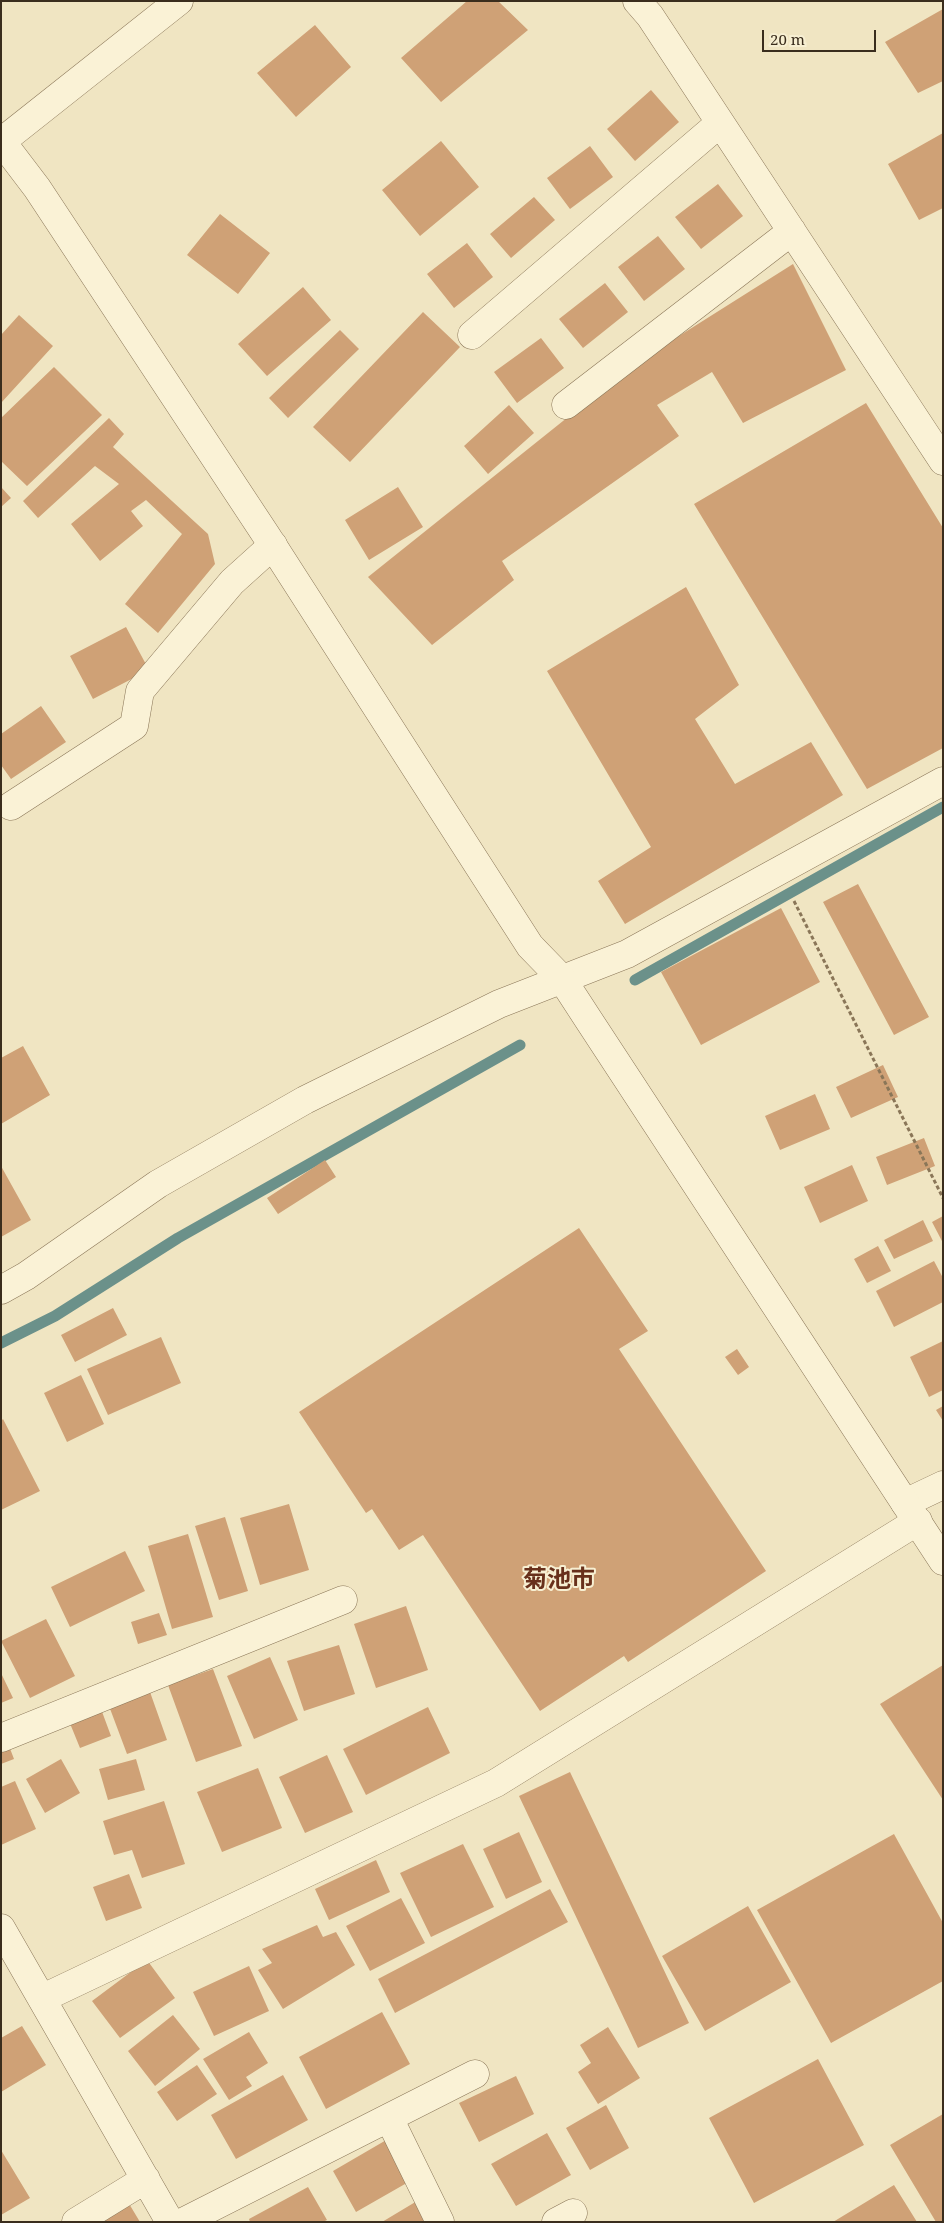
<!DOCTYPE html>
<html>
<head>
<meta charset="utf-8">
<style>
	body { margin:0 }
	#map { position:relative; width:944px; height:2223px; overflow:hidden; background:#f0e5c2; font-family:"Noto Serif",serif }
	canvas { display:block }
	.frame { position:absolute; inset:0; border:2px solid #3a2d1d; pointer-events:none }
	.scale { position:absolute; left:762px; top:30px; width:114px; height:22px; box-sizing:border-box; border:2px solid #3a2d1d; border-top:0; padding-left:6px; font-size:15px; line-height:18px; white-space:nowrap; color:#3a2d1d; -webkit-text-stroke:4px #f7efd2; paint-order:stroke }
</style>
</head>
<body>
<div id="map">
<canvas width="944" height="2223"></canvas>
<div class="frame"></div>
<div class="scale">20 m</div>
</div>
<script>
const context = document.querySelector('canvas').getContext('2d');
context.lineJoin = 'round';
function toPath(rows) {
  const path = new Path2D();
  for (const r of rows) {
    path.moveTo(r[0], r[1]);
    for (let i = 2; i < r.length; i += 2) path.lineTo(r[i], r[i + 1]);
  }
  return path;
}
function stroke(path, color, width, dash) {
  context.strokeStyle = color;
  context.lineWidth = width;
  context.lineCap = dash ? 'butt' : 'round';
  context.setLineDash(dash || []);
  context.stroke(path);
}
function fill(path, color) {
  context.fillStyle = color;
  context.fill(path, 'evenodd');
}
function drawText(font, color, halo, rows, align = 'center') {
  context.font = font + ' "Noto Serif","Noto Sans JP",serif';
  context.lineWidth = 4;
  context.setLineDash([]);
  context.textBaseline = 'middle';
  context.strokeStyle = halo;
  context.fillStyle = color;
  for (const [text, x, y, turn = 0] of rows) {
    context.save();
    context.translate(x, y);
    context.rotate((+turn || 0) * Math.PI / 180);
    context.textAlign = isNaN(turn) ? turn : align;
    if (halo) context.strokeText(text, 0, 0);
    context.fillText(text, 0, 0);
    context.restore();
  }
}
stroke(toPath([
	[635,980,943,807],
	[1,1343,55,1316,178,1238,520,1045]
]), '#6b918a', 11);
fill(toPath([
	[467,1,498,1,528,30,441,102,401,58],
	[943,9,943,81,918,93,885,42],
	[315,25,351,67,296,117,257,73],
	[651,90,679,122,635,161,607,129],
	[943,133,943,208,919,220,888,164],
	[441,141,479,187,420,236,382,190],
	[590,146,613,177,570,209,547,178],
	[718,184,743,216,701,249,675,217],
	[534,197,555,220,511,258,490,234],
	[220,214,270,253,238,294,187,255],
	[658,236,685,269,644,301,618,267],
	[467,243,493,277,454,308,427,274],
	[793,264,846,370,743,423,712,372,657,405,679,436,502,561,514,580,432,645,368,577,633,365],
	[605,283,628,312,583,348,559,319],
	[303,287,331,320,267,376,238,344],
	[423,312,460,347,350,462,313,427],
	[19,315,53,346,1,403,1,335],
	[340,330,359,349,288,418,269,398],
	[541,338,564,368,517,403,494,372],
	[54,367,102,415,27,486,1,461,1,418],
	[866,403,943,528,943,748,867,789,694,504],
	[509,405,534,433,488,474,464,446],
	[109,418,124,434,113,447,208,534,215,564,158,633,125,604,182,534,146,500,131,511,143,526,100,561,71,524,119,484,95,466,38,518,23,501],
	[1,487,11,498,1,507],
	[398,487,423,527,369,560,345,520],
	[686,587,739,685,695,719,735,784,811,742,843,795,625,924,598,881,651,847,547,671],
	[126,627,149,670,93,699,70,656],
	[41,706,66,742,11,779,1,765,1,734],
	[858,884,929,1017,894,1035,823,902],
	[781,908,820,982,701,1045,661,972],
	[23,1046,50,1095,1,1124,1,1058],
	[883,1065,898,1097,851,1118,836,1087],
	[815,1094,830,1129,780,1150,765,1116],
	[924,1138,935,1166,887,1185,876,1157],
	[325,1160,336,1177,278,1214,267,1198],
	[852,1165,868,1201,820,1223,804,1187],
	[1,1166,31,1220,1,1237],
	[943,1216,943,1243,932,1222],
	[923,1220,933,1241,894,1259,884,1240],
	[579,1228,648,1331,619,1349,766,1571,628,1662,624,1656,540,1711,423,1535,399,1550,372,1509,366,1513,299,1412],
	[878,1246,891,1271,867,1283,854,1259],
	[934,1261,943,1278,943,1302,894,1327,876,1291],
	[113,1308,127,1335,75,1362,61,1335],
	[161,1337,181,1383,108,1415,87,1369],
	[943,1341,943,1390,929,1397,910,1357],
	[737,1349,749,1367,738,1375,725,1357],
	[81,1375,104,1424,67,1442,44,1393],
	[943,1406,943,1421,936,1410],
	[3,1419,40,1491,1,1510,1,1421],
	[289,1504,309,1570,260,1585,240,1518],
	[225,1517,248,1591,219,1600,195,1526],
	[188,1534,213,1617,172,1629,148,1546],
	[125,1551,145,1591,70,1627,51,1587],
	[406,1606,428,1670,376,1688,354,1624],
	[159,1613,167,1635,138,1644,131,1622],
	[46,1619,75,1676,30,1698,1,1641],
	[339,1645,355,1694,304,1711,287,1661],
	[270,1657,298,1720,254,1739,227,1676],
	[943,1665,943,1800,880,1704],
	[213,1669,242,1746,196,1762,168,1685],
	[1,1673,13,1698,1,1703],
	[150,1692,167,1740,127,1754,109,1706],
	[428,1707,450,1753,366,1795,343,1749],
	[101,1709,111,1736,80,1748,69,1721],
	[1,1725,14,1759,1,1764],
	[327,1755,353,1812,305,1833,279,1777],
	[61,1759,80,1793,45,1813,26,1779],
	[136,1759,145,1790,108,1800,99,1769],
	[258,1768,282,1828,222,1852,197,1792],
	[570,1772,689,2023,638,2048,519,1796],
	[15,1781,36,1829,1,1845,1,1787],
	[164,1801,185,1864,142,1878,132,1850,114,1855,103,1821],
	[519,1832,542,1882,506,1899,483,1849],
	[894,1834,943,1923,943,1981,831,2043,757,1910],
	[463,1844,494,1907,431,1937,400,1873],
	[376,1860,390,1892,329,1920,315,1889],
	[129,1874,142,1908,106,1921,93,1887],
	[550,1889,568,1922,395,2013,378,1979],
	[401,1898,425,1943,370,1971,346,1926],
	[748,1906,791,1982,705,2031,662,1956],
	[317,1925,323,1937,336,1932,355,1965,283,2009,258,1970,272,1963,262,1949],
	[147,1960,175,1998,120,2038,92,2001],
	[249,1966,269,2011,214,2036,193,1992],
	[382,2012,410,2064,326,2109,299,2057],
	[173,2015,200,2049,155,2086,128,2051],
	[22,2026,46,2065,1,2092,1,2038],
	[608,2027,640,2078,598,2104,578,2072,591,2063,580,2045],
	[249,2032,268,2063,246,2077,252,2086,229,2100,203,2059],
	[818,2059,864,2145,754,2203,709,2118],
	[197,2065,217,2094,177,2121,157,2092],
	[283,2075,308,2120,236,2159,211,2115],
	[516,2076,534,2114,479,2142,459,2103],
	[606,2105,629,2148,590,2170,566,2128],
	[943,2114,943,2222,936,2222,890,2145],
	[547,2133,571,2175,516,2206,491,2164],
	[388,2139,412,2180,356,2212,333,2171],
	[1,2150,30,2198,1,2215],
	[894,2185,917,2222,833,2222],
	[308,2187,327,2220,323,2222,250,2222,249,2219],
	[417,2201,429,2222,382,2222],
	[128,2202,140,2222,95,2222]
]), '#cfa176');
const minor = toPath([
	[637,1,650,16,943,461],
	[472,335,720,123],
	[566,405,792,231],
	[11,806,134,726,140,691,232,582,273,545],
	[1,1290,26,1276,158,1184,305,1100,499,1004,627,954,943,781],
	[905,1503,943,1485],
	[1,1738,343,1600],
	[1,1928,170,2222],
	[43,1998,496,1783,918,1521],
	[389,2118,440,2222],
	[76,2222,146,2179],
	[183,2222,475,2074],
	[556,2222,573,2213]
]);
const tertiary = toPath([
	[1,142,179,1],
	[2,142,37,188,266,535,530,946,562,979,588,1019,943,1561]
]);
stroke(minor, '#8a7658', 29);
stroke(tertiary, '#8a7658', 29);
stroke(toPath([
	[794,901,943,1198]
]), '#8a7658', 3, [4, 2.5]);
stroke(minor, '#faf2d6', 28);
stroke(tertiary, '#faf2d6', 28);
drawText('bold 24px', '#68301b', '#f7efd2', [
	["菊池市",559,1580]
]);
</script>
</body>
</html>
